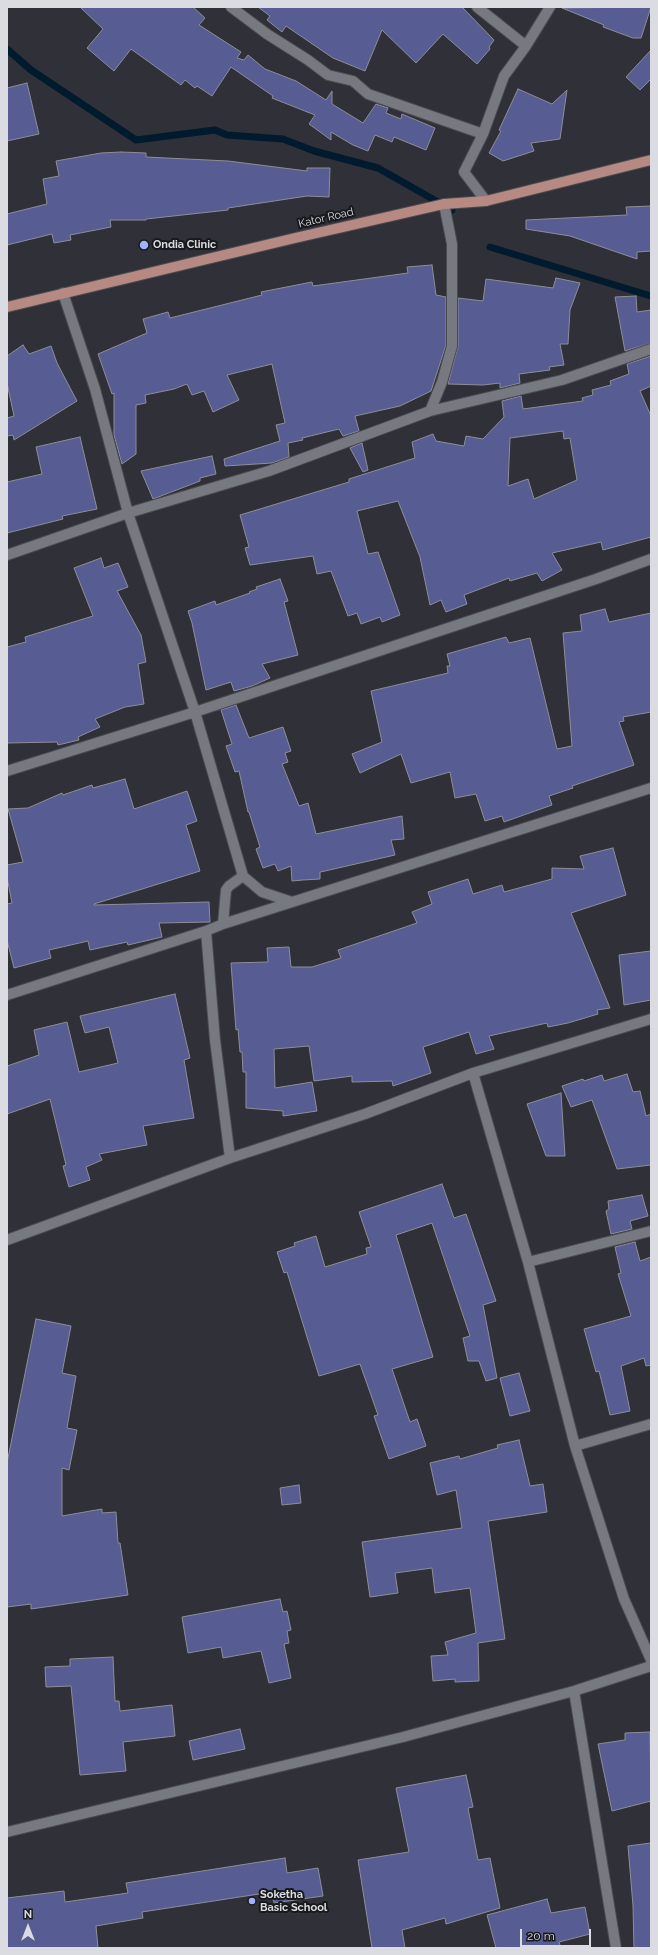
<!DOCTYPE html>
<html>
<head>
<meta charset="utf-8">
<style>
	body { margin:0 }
	#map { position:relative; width:658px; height:1955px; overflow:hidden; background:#2f3038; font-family:Raleway,sans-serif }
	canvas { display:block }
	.frame { position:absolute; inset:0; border:8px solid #dbdce1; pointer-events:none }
	.north { position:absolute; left:8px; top:1907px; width:40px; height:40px; -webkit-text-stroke:3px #18191c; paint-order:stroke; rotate:0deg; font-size:11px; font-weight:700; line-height:16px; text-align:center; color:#dbdce1 }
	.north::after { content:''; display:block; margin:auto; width:14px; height:18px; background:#dbdce1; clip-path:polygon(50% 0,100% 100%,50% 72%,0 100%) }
	.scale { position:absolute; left:520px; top:1929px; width:71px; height:18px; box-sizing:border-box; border:2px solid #dbdce1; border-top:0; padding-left:5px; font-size:12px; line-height:14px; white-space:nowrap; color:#dbdce1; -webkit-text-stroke:3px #18191c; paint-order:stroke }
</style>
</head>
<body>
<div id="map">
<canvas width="658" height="1955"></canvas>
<div class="frame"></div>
<div class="north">N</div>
<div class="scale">20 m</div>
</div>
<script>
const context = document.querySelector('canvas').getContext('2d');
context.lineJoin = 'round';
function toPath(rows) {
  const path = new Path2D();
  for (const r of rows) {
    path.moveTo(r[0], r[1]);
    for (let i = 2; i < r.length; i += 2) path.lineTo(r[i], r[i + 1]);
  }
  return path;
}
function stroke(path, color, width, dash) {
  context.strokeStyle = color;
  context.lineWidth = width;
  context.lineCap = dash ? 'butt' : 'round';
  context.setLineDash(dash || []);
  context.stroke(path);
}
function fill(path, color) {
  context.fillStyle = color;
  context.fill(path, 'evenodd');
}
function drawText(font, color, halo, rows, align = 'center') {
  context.font = font + ' Raleway,sans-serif';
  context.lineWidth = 4;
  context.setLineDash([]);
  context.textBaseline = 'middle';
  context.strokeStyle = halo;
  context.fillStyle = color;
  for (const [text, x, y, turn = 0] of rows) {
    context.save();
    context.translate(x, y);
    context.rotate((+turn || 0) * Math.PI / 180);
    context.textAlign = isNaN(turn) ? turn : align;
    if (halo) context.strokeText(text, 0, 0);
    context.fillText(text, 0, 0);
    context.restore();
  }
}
stroke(toPath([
	[7,49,31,70,136,140,215,130,227,135,283,139,314,151,378,168,452,210],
	[490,247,651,296]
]), '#001a2e', 7);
const building = toPath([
	[80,7,193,7,205,18,199,25,241,52,237,58,244,60,248,55,265,69,296,81,326,100,332,91,332,104,363,123,376,104,388,108,386,113,401,119,402,114,435,128,426,150,394,137,392,142,375,135,368,151,353,145,331,132,331,140,309,124,315,115,272,98,273,96,231,67,212,96,197,86,195,88,185,80,181,85,131,49,114,71,87,48,103,29,80,7],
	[258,7,462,7,494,40,489,47,490,49,477,64,443,34,416,63,382,30,365,71,333,58,286,26,282,32,267,20,270,16,258,7],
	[651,7,641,38,633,38,603,27,604,25,562,8,651,7],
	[651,50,651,79,640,90,626,77,651,50],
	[27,83,39,134,7,141,7,88,27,83],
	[518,89,552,104,567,90,560,139,531,143,534,151,503,161,489,153,501,131,499,130,518,89],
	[121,152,146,153,146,157,228,161,307,171,307,168,330,168,329,197,307,196,228,208,228,210,146,219,146,220,110,220,111,227,70,235,71,240,54,243,52,234,7,245,7,214,47,204,43,179,59,176,56,161,101,153,121,152],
	[651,206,651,251,637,252,637,259,570,236,526,229,526,220,627,215,626,207,651,206],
	[432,265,436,295,446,297,446,345,431,391,400,406,355,416,359,431,343,436,339,429,302,438,303,440,288,443,289,457,272,463,225,466,224,459,280,441,276,425,285,423,272,364,227,375,239,400,213,412,204,391,192,395,187,384,174,389,145,395,146,403,136,405,136,454,122,464,114,435,114,393,112,394,98,354,147,333,143,319,168,312,170,318,262,295,261,292,312,282,313,286,408,273,407,267,432,265],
	[556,278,580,283,570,310,568,344,560,344,564,365,549,367,550,370,519,374,520,383,500,388,500,383,483,385,448,384,458,346,458,298,483,301,486,279,553,288,556,278],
	[636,296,637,312,651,310,651,343,625,351,615,297,636,296],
	[23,345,29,354,51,346,57,363,77,401,14,440,13,435,7,436,7,418,14,416,7,383,7,356,23,345],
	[651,356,651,386,640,391,651,416,651,537,603,550,601,542,552,553,562,570,542,581,537,573,510,581,509,578,464,595,467,604,446,612,441,600,430,605,420,557,398,501,357,511,368,554,378,552,400,615,382,622,380,617,361,624,357,613,348,616,331,571,317,574,313,556,250,565,245,548,249,547,240,515,349,482,349,479,415,458,412,442,433,434,436,441,464,446,466,436,483,439,504,417,502,401,521,396,523,409,583,401,582,398,593,395,592,390,611,385,610,381,629,374,627,364,651,356],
	[563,431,564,439,570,438,577,480,534,499,528,479,508,486,510,438,563,431],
	[80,437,97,509,62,516,63,519,7,533,7,482,42,474,36,447,80,437],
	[362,443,368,470,363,472,350,448,362,443],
	[212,456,216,474,200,478,200,481,153,499,141,471,212,456],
	[101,558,104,568,118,563,128,587,117,591,141,635,146,662,138,664,144,704,125,707,95,719,100,727,78,737,79,740,58,745,57,742,7,743,7,647,26,642,25,637,93,616,74,568,101,558],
	[280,579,288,601,284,602,298,655,262,664,270,678,252,686,234,691,231,682,206,690,192,623,188,611,215,601,216,605,250,593,249,592,257,589,256,587,280,579],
	[605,609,609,622,651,613,651,712,623,717,624,721,619,722,634,765,572,786,573,788,549,796,552,805,504,822,502,816,485,821,476,794,455,798,450,772,411,783,401,754,360,773,352,754,382,742,371,691,448,673,447,666,450,666,447,654,506,637,509,643,530,638,557,749,572,746,563,633,582,631,580,615,605,609],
	[236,705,249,738,283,727,291,751,285,753,288,762,282,764,299,806,308,803,316,834,402,816,404,839,391,840,395,855,325,871,320,872,320,879,303,880,292,881,291,866,278,871,275,864,263,868,256,849,260,847,249,812,248,812,239,771,235,772,226,746,232,744,221,710,236,705],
	[125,779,134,809,187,791,197,821,186,825,200,871,94,904,94,905,209,902,210,922,159,923,162,937,128,945,127,942,90,950,88,941,49,950,51,958,14,968,7,940,7,904,12,903,7,877,7,865,23,862,8,809,28,808,62,793,63,795,92,785,93,788,125,779],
	[613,848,626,895,571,913,610,1008,597,1010,598,1014,568,1023,548,1027,547,1023,489,1036,494,1049,476,1054,469,1032,423,1047,431,1073,393,1086,392,1081,352,1082,352,1076,314,1081,309,1046,274,1049,275,1088,312,1082,317,1111,283,1116,283,1111,246,1108,246,1072,243,1072,242,1052,240,1052,238,1029,236,1030,231,963,268,962,267,948,289,947,291,967,312,967,341,958,338,950,417,923,412,912,432,904,428,892,468,879,473,894,502,885,504,892,552,879,552,868,584,869,580,856,613,848],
	[651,951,651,1000,624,1005,619,955,651,951],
	[175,994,190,1058,184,1060,194,1118,143,1126,147,1145,99,1154,102,1160,86,1167,90,1180,69,1187,63,1166,66,1165,50,1099,7,1114,7,1066,39,1055,34,1030,67,1022,79,1072,118,1063,109,1027,85,1033,80,1016,175,994],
	[627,1074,633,1092,640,1091,646,1116,651,1114,651,1165,617,1169,592,1100,571,1107,562,1086,583,1079,584,1081,602,1075,604,1081,627,1074],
	[561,1093,565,1156,546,1156,527,1104,561,1093],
	[442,1184,454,1218,466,1214,496,1301,483,1305,497,1378,486,1381,479,1361,468,1361,463,1338,470,1336,432,1223,396,1235,433,1357,392,1369,410,1422,417,1419,426,1446,389,1459,374,1416,378,1415,360,1364,319,1376,287,1272,284,1273,277,1252,295,1246,294,1243,316,1236,325,1267,367,1254,366,1248,371,1247,359,1212,442,1184],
	[642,1195,648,1216,630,1221,632,1229,611,1234,606,1211,609,1209,608,1201,642,1195],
	[635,1242,640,1261,651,1257,651,1365,646,1366,644,1358,621,1366,630,1411,610,1415,599,1371,596,1372,584,1329,631,1316,618,1274,621,1273,615,1247,635,1242],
	[36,1319,71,1326,62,1373,76,1376,67,1428,77,1430,69,1470,62,1468,62,1516,102,1509,102,1513,116,1512,118,1543,120,1543,128,1595,31,1609,31,1604,7,1607,7,1463,36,1319],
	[519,1373,530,1411,510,1416,500,1378,519,1373],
	[519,1440,530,1486,543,1484,547,1512,488,1521,505,1639,478,1643,479,1681,455,1682,455,1679,433,1681,431,1656,448,1655,445,1642,476,1633,470,1588,435,1593,432,1568,395,1573,398,1593,370,1597,362,1542,462,1528,456,1490,437,1495,430,1463,459,1456,460,1459,498,1448,497,1445,519,1440],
	[299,1485,301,1503,282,1505,280,1488,299,1485],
	[280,1599,283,1612,287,1611,291,1630,287,1631,289,1643,284,1644,291,1678,269,1683,261,1651,223,1658,221,1647,188,1653,182,1617,280,1599],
	[113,1657,115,1701,119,1701,120,1711,172,1705,175,1736,123,1742,126,1771,80,1775,71,1686,46,1687,45,1667,70,1666,70,1659,113,1657],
	[240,1729,245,1749,193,1760,189,1741,240,1729],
	[650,1732,651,1801,612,1811,598,1744,625,1740,625,1733,650,1732],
	[466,1775,473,1807,468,1808,478,1860,490,1858,500,1908,446,1924,445,1918,402,1930,405,1948,372,1948,358,1860,409,1852,396,1788,466,1775],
	[651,1843,651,1948,634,1948,633,1906,628,1846,651,1843],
	[285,1858,287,1873,318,1868,323,1896,274,1903,272,1892,142,1912,143,1918,96,1926,98,1948,7,1948,7,1898,64,1891,65,1902,128,1893,126,1883,285,1858],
	[547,1899,551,1913,585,1907,590,1934,559,1942,561,1948,496,1948,487,1915,547,1899]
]);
fill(building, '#575d93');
stroke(building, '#8d8e97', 1);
const minor = toPath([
	[231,7,267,34,308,60,328,75,353,81,368,94,483,134],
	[477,7,526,46],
	[486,201,464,172,483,134,504,76,526,46,550,7],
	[63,293,95,389,128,513,195,712,243,876,262,892,292,902],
	[430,411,442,382,452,346,452,244,444,204],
	[7,555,128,513,269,471,430,411,562,380,651,349],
	[7,771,195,712,596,579,651,559],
	[223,924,226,890,229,886,243,876],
	[206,931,215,1040,230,1158],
	[7,995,206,931,223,924,651,788],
	[473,1073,528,1262,575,1446,624,1599,651,1660],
	[7,1240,230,1158,365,1114,473,1073,651,1019],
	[528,1262,651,1231],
	[575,1446,651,1424],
	[574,1691,616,1948],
	[7,1832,403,1737,574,1691,651,1666]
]);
const major = toPath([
	[7,307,295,238,444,204,486,201,651,160]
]);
stroke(minor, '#4a4b51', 12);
stroke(major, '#4a4b51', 12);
stroke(minor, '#777981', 10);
stroke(major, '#b68982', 10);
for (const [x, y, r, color] of [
	[144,245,5,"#a2b2fd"],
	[252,1901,4,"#a2b2fd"]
]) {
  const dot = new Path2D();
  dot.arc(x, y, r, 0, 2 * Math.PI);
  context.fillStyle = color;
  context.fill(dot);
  stroke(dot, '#18191c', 1.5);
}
drawText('11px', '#dbdce1', '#18191c', [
	["Kator Road",326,218,-13]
]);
drawText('bold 11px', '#dbdce1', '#18191c', [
	["Ondia Clinic",153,245],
	["Soketha",260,1895],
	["Basic School",260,1908]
], 'left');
</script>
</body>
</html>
